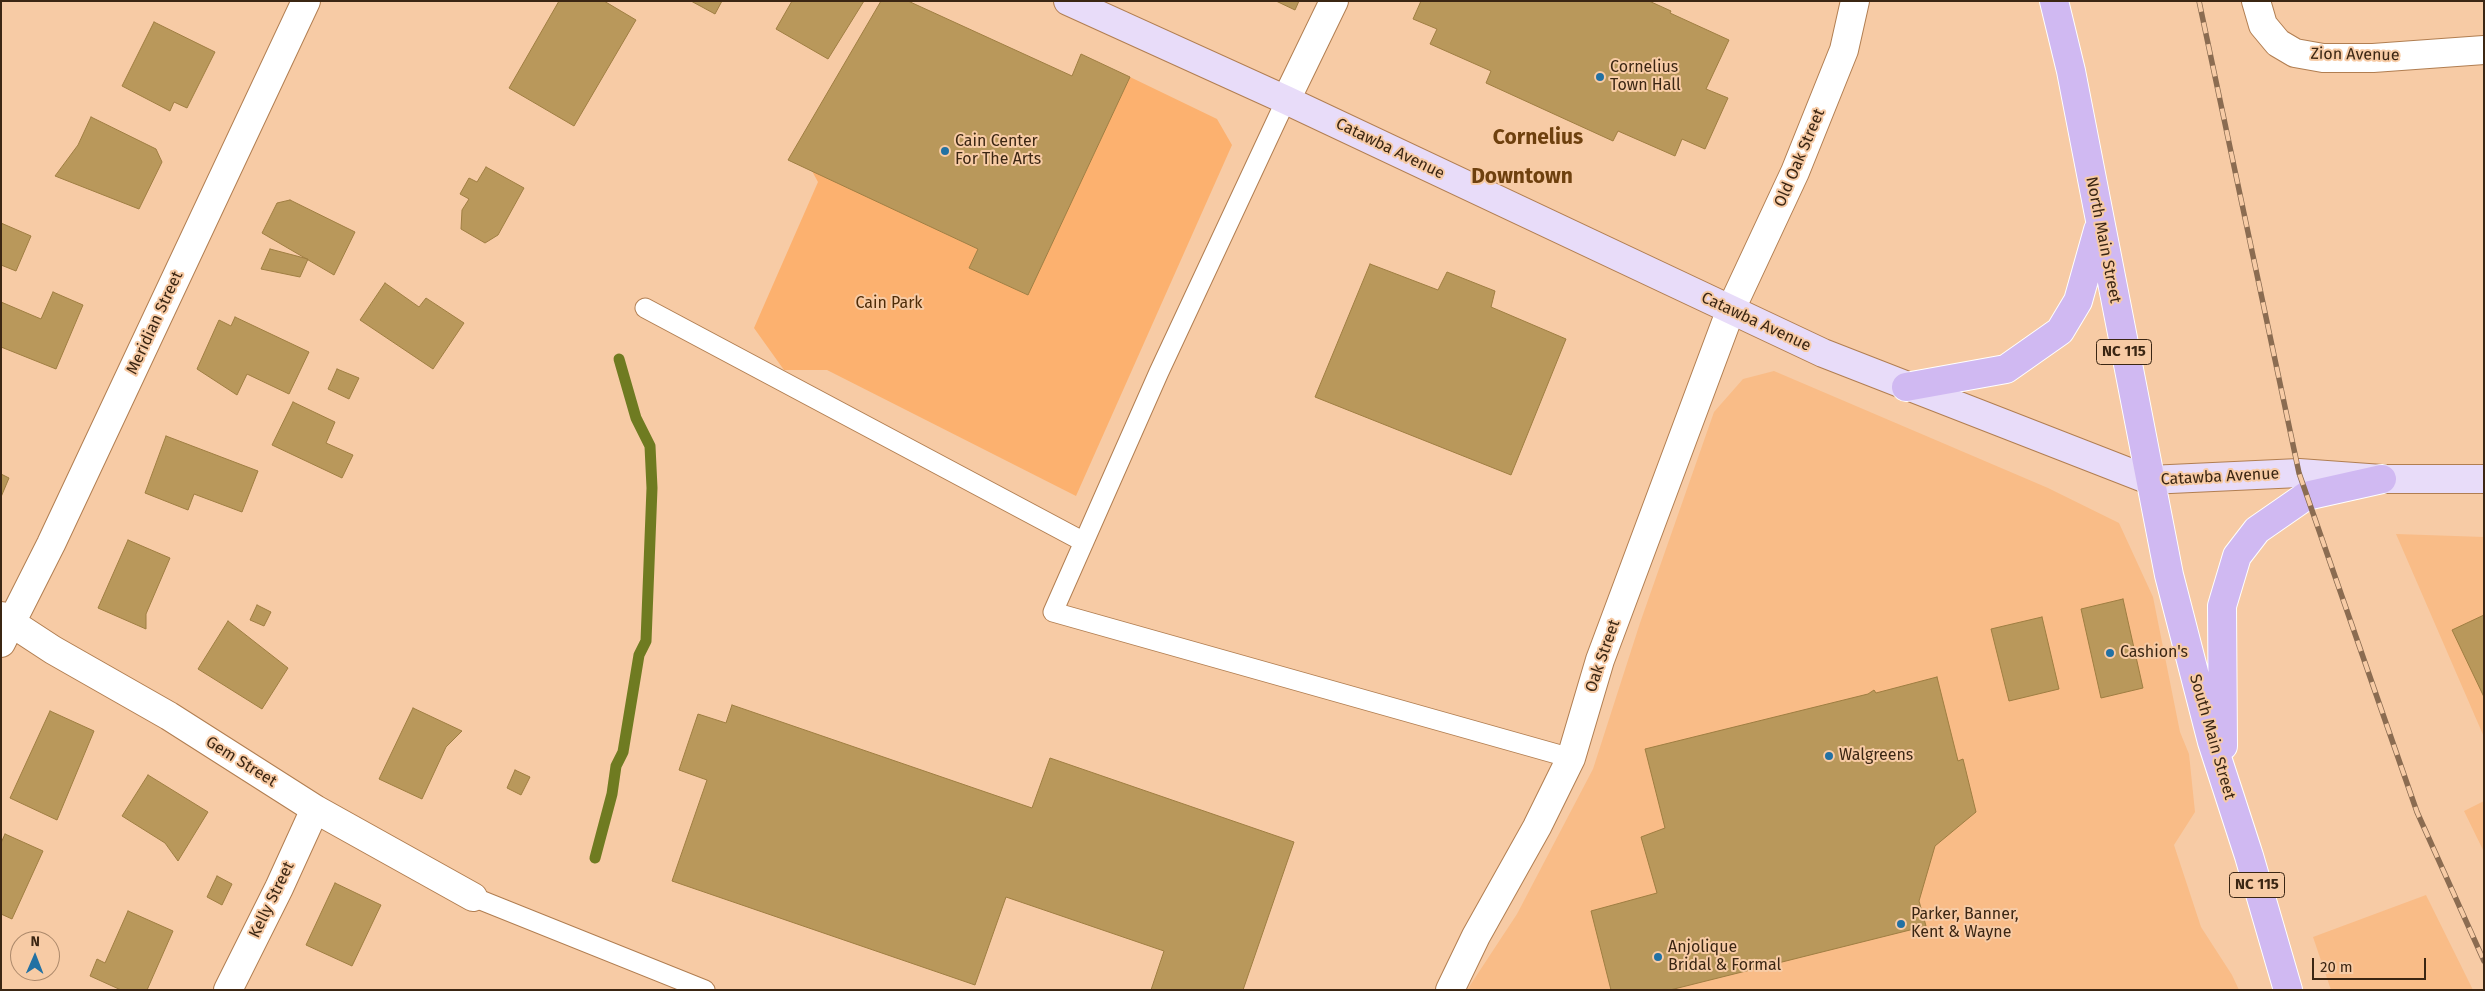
<!DOCTYPE html>
<html>
<head>
<meta charset="utf-8">
<style>
	body { margin:0 }
	#map { position:relative; width:2485px; height:991px; overflow:hidden; background:#f7cba5; font-family:"Fira Sans",sans-serif }
	canvas { display:block }
	.frame { position:absolute; inset:0; border:2px solid #3b2613; pointer-events:none }
	.north { position:absolute; left:10px; top:931px; width:50px; height:50px; box-sizing:border-box; background:#f7cba5; border:1px solid #ac896b; border-radius:50%; rotate:1deg; font-size:14px; font-weight:700; line-height:20px; text-align:center; color:#3b2613 }
	.north::after { content:''; display:block; margin:auto; width:18px; height:22px; background:#2271a3; clip-path:polygon(50% 0,100% 100%,50% 72%,0 100%) }
	.scale { position:absolute; left:2312px; top:958px; width:114px; height:22px; box-sizing:border-box; border:2px solid #3b2613; border-top:0; padding-left:6px; font-size:15px; line-height:18px; white-space:nowrap; color:#3b2613; -webkit-text-stroke:4px #f7cba5; paint-order:stroke }
</style>
</head>
<body>
<div id="map">
<canvas width="2485" height="991"></canvas>
<div class="frame"></div>
<div class="north">N</div>
<div class="scale">20 m</div>
</div>
<script>
const context = document.querySelector('canvas').getContext('2d');
context.lineJoin = 'round';
function fill(path, color) {
  context.fillStyle = color;
  context.fill(path, 'evenodd');
}
function toPath(rows) {
  const path = new Path2D();
  for (const r of rows) {
    path.moveTo(r[0], r[1]);
    for (let i = 2; i < r.length; i += 2) path.lineTo(r[i], r[i + 1]);
  }
  return path;
}
function stroke(path, color, width, dash) {
  context.strokeStyle = color;
  context.lineWidth = width;
  context.lineCap = dash ? 'butt' : 'round';
  context.setLineDash(dash || []);
  context.stroke(path);
}
function drawText(font, color, halo, rows, align = 'center') {
  context.font = font + ' "Fira Sans",sans-serif';
  context.lineWidth = 4;
  context.setLineDash([]);
  context.textBaseline = 'middle';
  context.strokeStyle = halo;
  context.fillStyle = color;
  for (const [text, x, y, turn = 0] of rows) {
    context.save();
    context.translate(x, y);
    context.rotate((+turn || 0) * Math.PI / 180);
    context.textAlign = isNaN(turn) ? turn : align;
    if (halo) context.strokeText(text, 0, 0);
    context.fillText(text, 0, 0);
    context.restore();
  }
}
fill(toPath([
	[1774,371,2048,488,2119,523,2153,597,2180,732,2189,754,2195,812,2174,845,2201,927,2232,975,2239,990,1467,990,1517,914,1593,769,1640,623,1714,412,1743,379],
	[2396,534,2484,537,2484,737],
	[2484,801,2484,852,2464,811],
	[2426,895,2473,990,2331,990,2313,937]
]), '#f9bc87');
fill(toPath([
	[1130,77,1217,119,1232,145,1076,496,827,370,784,370,754,328,818,182,812,171,978,249,969,268,1028,295]
]), '#fcb16f');
stroke(toPath([
	[595,858,612,794,616,766,623,752,639,655,646,641,652,488,650,446,636,418,619,359]
]), '#6f7b21', 11);
const building = toPath([
	[559,1,604,1,636,20,574,126,509,88,559,1],
	[691,1,722,1,715,14,691,1],
	[792,1,864,1,828,59,776,29,792,1],
	[881,1,908,1,1072,76,1081,54,1130,77,1028,295,969,268,978,249,788,160,881,1],
	[1276,1,1299,1,1295,10,1276,1],
	[1421,1,1649,1,1671,11,1670,13,1729,40,1706,89,1728,98,1705,149,1682,139,1675,156,1618,131,1613,141,1486,83,1491,71,1430,44,1437,29,1413,19,1421,1],
	[154,22,215,52,187,108,174,102,170,111,122,86,154,22],
	[91,117,156,149,162,162,139,209,55,176,78,145,91,117],
	[486,167,524,188,498,235,485,243,461,229,462,210,469,199,460,194,469,178,477,182,486,167],
	[290,200,355,232,334,275,262,233,277,203,290,200],
	[1,223,31,236,16,271,1,265,1,223],
	[270,249,308,259,300,277,261,269,270,249],
	[1370,264,1438,290,1447,272,1495,291,1491,307,1566,339,1511,475,1315,397,1370,264],
	[385,283,419,307,426,298,464,323,433,369,360,320,385,283],
	[53,292,83,305,56,369,1,347,1,302,41,319,53,292],
	[235,317,309,352,289,394,247,374,237,395,197,369,219,320,231,326,235,317],
	[337,369,359,378,349,399,328,389,337,369],
	[293,402,335,422,326,443,353,455,342,478,272,445,293,402],
	[166,436,258,471,242,512,194,494,188,510,145,493,166,436],
	[1,474,9,478,1,497,1,474],
	[128,540,170,558,146,614,146,629,98,608,128,540],
	[2123,599,2143,688,2101,698,2081,609,2123,599],
	[257,605,271,612,264,626,250,620,257,605],
	[2484,615,2484,697,2452,630,2484,615],
	[2042,617,2059,689,2009,701,1991,629,2042,617],
	[228,621,288,668,262,709,198,669,228,621],
	[1937,677,1958,761,1963,759,1976,812,1935,846,1919,901,1926,926,1670,990,1611,990,1591,911,1657,893,1641,837,1665,828,1645,749,1868,694,1874,690,1876,693,1937,677],
	[732,705,1032,808,1050,758,1294,842,1243,990,1151,990,1164,951,1006,897,975,985,672,881,707,780,679,770,698,714,726,723,732,705],
	[413,708,462,731,446,747,422,799,379,779,413,708],
	[50,711,94,731,57,820,10,798,50,711],
	[515,770,530,777,521,795,507,788,515,770],
	[148,775,208,812,178,861,165,843,122,816,148,775],
	[5,834,43,851,12,919,1,914,1,843,5,834],
	[217,876,232,884,222,905,207,897,217,876],
	[335,883,381,905,352,966,306,945,335,883],
	[128,911,173,931,147,990,121,990,90,976,97,959,105,963,128,911]
]);
fill(building, '#b9985b');
stroke(building, '#9f7e42', 1);
const lane = toPath([
	[1286,100,1159,372,1053,612,1571,758],
	[645,308,1084,542],
	[473,897,705,990]
]);
const street = toPath([
	[2256,1,2263,25,2278,43,2295,53,2323,58,2373,58,2484,50],
	[1286,100,1334,1],
	[1,616,53,650,169,716,315,809,473,897],
	[1,643,51,544,306,1],
	[228,990,279,888,315,809],
	[1450,990,1476,936,1537,827,1571,758,1600,660,1731,309,1795,172,1844,50,1855,1]
]);
const secondary = toPath([
	[1068,1,1286,100,1823,353,2149,480,2299,473,2382,479,2484,479]
]);
const primary = toPath([
	[2054,1,2071,71,2169,575,2212,742,2249,856,2288,990],
	[1906,387,2006,369,2060,331,2078,301,2098,230],
	[2223,746,2222,606,2237,556,2257,530,2306,496,2382,479]
]);
stroke(lane, '#b17e51', 21);
stroke(street, '#b17e51', 30);
stroke(secondary, '#b17e51', 30);
stroke(primary, '#fff', 30);
stroke(lane, '#fff', 19);
stroke(street, '#fff', 28);
stroke(secondary, '#e8dcf9', 28);
stroke(primary, '#d0b9f2', 28);
const rail = toPath([
	[2199,1,2299,473,2417,812,2484,961]
]);
stroke(rail, '#8b6c51', 5.5);
stroke(rail, '#f7cba5', 4, [11]);
for (const [x, y, r, color] of [
	[1600,77,5,"#2271a3"],
	[945,151,5,"#2271a3"],
	[2110,653,5,"#2271a3"],
	[1829,756,5,"#2271a3"],
	[1901,924,5,"#2271a3"],
	[1658,957,5,"#2271a3"]
]) {
  const dot = new Path2D();
  dot.arc(x, y, r, 0, 2 * Math.PI);
  context.fillStyle = color;
  context.fill(dot);
  stroke(dot, '#f7cba5', 2);
}
for (const [x, y, w] of [
	[2124,352,55],
	[2257,885,55]
]) {
  const box = new Path2D();
  box.roundRect(x - w / 2, y - 12.5, w, 25, 4);
  context.fillStyle = '#f7cba5';
  context.fill(box);
  stroke(box, '#3b2613', 1);
}
drawText('bold 15px', '#3b2613', null, [
	["NC 115",2124,352],
	["NC 115",2257,885]
]);
drawText('16px', '#3b2613', '#f7cba5', [
	["Zion Avenue",2355,55,1],
	["Catawba Avenue",1390,149,26],
	["Old Oak Street",1800,158,-67],
	["North Main Street",2103,240,79],
	["Catawba Avenue",1756,322,25],
	["Meridian Street",155,323,-65],
	["Catawba Avenue",2220,477,-3],
	["Oak Street",1603,656,-71],
	["South Main Street",2212,737,74],
	["Gem Street",241,762,32],
	["Kelly Street",272,900,-64]
]);
drawText('16px', '#3b2613', '#f7cba5', [
	["Cornelius",1610,68],
	["Town Hall",1610,86],
	["Cain Center",955,142],
	["For The Arts",955,160],
	["Cashion's",2120,653],
	["Walgreens",1839,756],
	["Parker, Banner,",1911,915],
	["Kent & Wayne",1911,933],
	["Anjolique",1668,948],
	["Bridal & Formal",1668,966]
], 'left');
drawText('16px', '#4e2c08', '#f7cba5', [
	["Cain Park",889,304]
]);
drawText('bold 21px', '#6e400e', '#f7cba5', [
	["Cornelius",1538,138],
	["Downtown",1522,177]
]);
</script>
</body>
</html>
